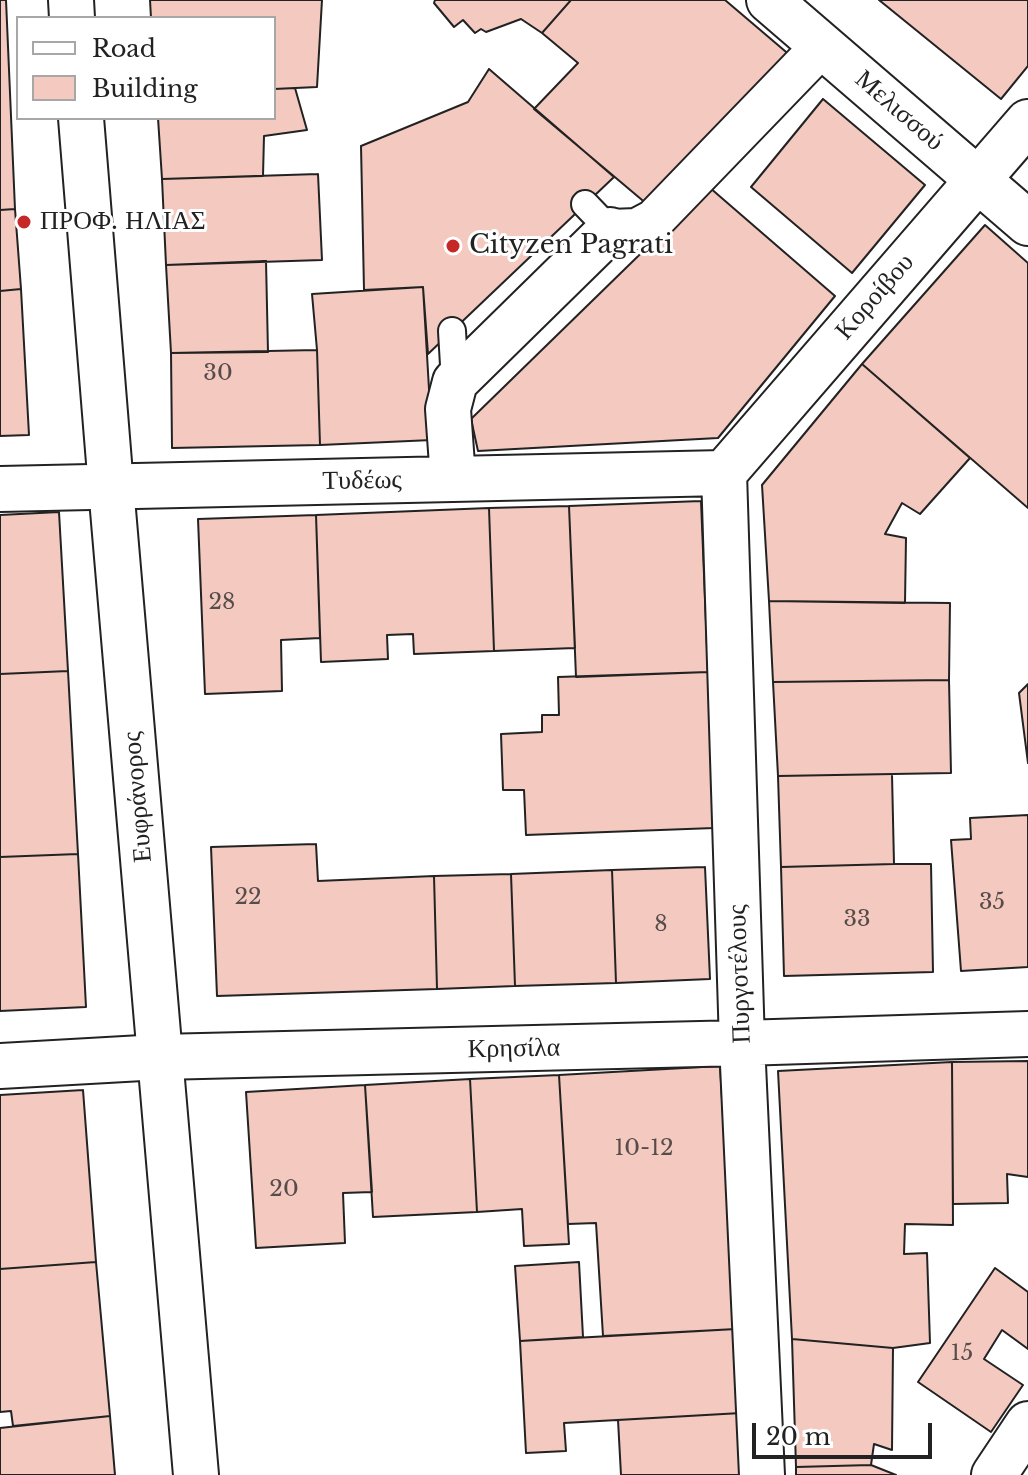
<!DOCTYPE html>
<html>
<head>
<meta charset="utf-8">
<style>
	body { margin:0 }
	#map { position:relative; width:1028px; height:1475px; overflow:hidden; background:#fff; font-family:"Libre Baskerville",serif }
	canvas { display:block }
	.legend { position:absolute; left:16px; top:16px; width:260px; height:104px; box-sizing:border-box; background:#fff; border:2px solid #a7a7a7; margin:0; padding:10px 14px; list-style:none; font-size:24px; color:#222 }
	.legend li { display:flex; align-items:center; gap:16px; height:40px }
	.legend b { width:40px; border:2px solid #a7a7a7 }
	.scale { position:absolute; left:752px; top:1423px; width:180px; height:36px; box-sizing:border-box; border:4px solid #222; border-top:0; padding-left:10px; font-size:24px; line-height:28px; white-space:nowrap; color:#222; -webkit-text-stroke:6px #fff; paint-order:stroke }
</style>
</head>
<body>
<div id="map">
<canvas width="1028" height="1475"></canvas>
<ul class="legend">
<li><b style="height:10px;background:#fff"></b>Road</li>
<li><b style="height:22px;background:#f3c9c0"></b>Building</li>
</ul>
<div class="scale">20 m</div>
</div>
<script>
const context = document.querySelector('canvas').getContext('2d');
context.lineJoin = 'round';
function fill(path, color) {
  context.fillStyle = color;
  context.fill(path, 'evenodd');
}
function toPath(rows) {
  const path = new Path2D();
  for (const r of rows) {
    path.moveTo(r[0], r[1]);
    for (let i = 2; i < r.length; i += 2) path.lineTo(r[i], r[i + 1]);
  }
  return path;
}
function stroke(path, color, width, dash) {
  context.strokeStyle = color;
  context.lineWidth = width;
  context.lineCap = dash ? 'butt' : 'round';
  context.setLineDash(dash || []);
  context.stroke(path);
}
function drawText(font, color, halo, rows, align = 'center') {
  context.font = font + ' "Libre Baskerville",serif';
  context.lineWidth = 6;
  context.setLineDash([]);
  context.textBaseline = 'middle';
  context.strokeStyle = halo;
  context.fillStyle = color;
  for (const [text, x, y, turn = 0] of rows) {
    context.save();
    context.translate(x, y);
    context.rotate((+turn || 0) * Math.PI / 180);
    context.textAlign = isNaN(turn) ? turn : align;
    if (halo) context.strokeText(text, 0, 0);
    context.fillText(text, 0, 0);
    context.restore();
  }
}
const building = toPath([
	[0,0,6,0,15,209,0,210,0,0],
	[150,0,322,0,317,87,274,89,274,18,151,18,150,0],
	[435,0,571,0,542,33,521,19,486,32,481,29,475,33,463,20,454,27,434,3,435,0],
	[571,0,725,0,792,57,648,205,534,109,578,63,542,33,571,0],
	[879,0,1028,0,1028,66,1001,99,879,0],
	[489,69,614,177,428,354,423,287,364,290,361,146,468,102,489,69],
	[295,88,307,130,264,136,263,176,162,179,158,118,274,118,274,89,295,88],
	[823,99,925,185,852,273,751,187,823,99],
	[318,174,322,260,166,265,162,179,318,174],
	[709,187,835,296,718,438,478,451,471,419,709,187],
	[15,209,21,289,0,291,0,210,15,209],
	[985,225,1028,263,1028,508,862,364,985,225],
	[266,261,268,352,171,353,166,265,266,261],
	[423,287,432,440,320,445,317,350,312,294,423,287],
	[21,289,29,435,0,436,0,291,21,289],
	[317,350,320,445,172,448,171,353,317,350],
	[862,364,970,458,920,514,902,503,885,534,906,538,905,603,769,601,762,485,862,364],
	[701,501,708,672,576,677,569,506,701,501],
	[569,506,575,648,494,651,489,508,569,506],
	[489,508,494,651,414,654,413,634,387,635,388,659,321,662,316,515,489,508],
	[59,512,68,671,0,674,0,515,59,512],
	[316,515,320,638,281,640,282,691,205,694,198,519,316,515],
	[769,601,950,603,949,680,773,682,769,601],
	[68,671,78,854,0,857,0,674,68,671],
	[708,672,714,828,526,835,524,790,503,790,501,734,542,732,542,715,559,715,558,677,708,672],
	[949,680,951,773,778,776,773,682,949,680],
	[1028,684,1028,763,1019,693,1028,684],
	[892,774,894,864,781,867,778,776,892,774],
	[1028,815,1028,967,961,971,951,840,971,839,970,818,1028,815],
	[316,844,318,881,434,876,437,989,217,996,211,847,316,844],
	[78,854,86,1007,0,1011,0,857,78,854],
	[894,864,931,864,933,972,784,976,781,867,894,864],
	[705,867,710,979,616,983,612,870,705,867],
	[612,870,616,983,515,986,511,874,612,870],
	[511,874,515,986,437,989,434,876,511,874],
	[1028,1061,1028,1177,1007,1174,1008,1203,953,1204,952,1062,1028,1061],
	[952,1062,953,1225,905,1224,904,1254,927,1253,930,1343,893,1348,792,1339,778,1071,952,1062],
	[720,1066,736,1329,603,1336,596,1223,568,1224,559,1075,720,1066],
	[559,1075,569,1244,524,1246,522,1209,477,1212,470,1079,559,1075],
	[470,1079,477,1212,373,1217,365,1085,470,1079],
	[365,1085,372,1192,343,1193,345,1243,256,1248,246,1092,365,1085],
	[83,1090,96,1262,0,1269,0,1095,83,1090],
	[96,1262,110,1416,13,1426,11,1411,0,1412,0,1269,96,1262],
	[579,1262,583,1337,520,1341,515,1266,579,1262],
	[995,1268,1028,1292,1028,1349,1002,1330,984,1359,1023,1385,991,1432,918,1382,995,1268],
	[736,1329,741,1413,564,1423,566,1451,526,1453,520,1341,736,1329],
	[792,1339,893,1348,892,1450,874,1444,871,1465,796,1467,792,1339],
	[741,1413,745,1475,621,1475,618,1420,741,1413],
	[110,1416,115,1475,0,1475,0,1428,110,1416],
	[871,1465,896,1475,796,1475,796,1467,871,1465]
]);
fill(building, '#f3c9c0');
stroke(building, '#222', 2);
const service = toPath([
	[585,204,610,230],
	[452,331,455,382]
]);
const pedestrian = toPath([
	[610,230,637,229,654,220,822,46]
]);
const minor = toPath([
	[724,473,742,1043,762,1475],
	[724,473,1028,122],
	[453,479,448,409,455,382,610,230],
	[0,489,724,473],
	[0,1066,160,1057,742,1043,1028,1034],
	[994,1475,1028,1424]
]);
const tertiary = toPath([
	[71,0,72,18],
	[769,0,1028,223],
	[81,118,111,487,196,1475]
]);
stroke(service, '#222', 30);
stroke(pedestrian, '#222', 44);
stroke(minor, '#222', 48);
stroke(tertiary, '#222', 48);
stroke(service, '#fff', 26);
stroke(pedestrian, '#fff', 40);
stroke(minor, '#fff', 44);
stroke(tertiary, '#fff', 44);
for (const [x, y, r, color] of [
	[24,222,8,"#c62828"],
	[453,246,8,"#c62828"]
]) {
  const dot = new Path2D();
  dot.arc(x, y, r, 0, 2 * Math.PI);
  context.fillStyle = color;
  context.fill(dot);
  stroke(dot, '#fff', 3);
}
drawText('22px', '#564c4a', null, [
	["30",218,374],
	["28",222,603],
	["22",248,898],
	["35",992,903],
	["33",857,920],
	["8",661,925],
	["10-12",644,1149],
	["20",284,1190],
	["15",962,1354]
]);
drawText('26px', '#222', '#fff', [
	["Μελισσού",899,111,41],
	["Κοροίβου",875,297,-49],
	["Τυδέως",362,481,-1],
	["Ευφράνορος",138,797,-95],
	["Πυργοτέλους",740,974,-92],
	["Κρησίλα",514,1049,-1]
]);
drawText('26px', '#222', '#fff', [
	["ΠΡΟΦ. ΗΛΙΑΣ",40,222],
	["Cityzen Pagrati",469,246]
], 'left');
</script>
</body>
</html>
